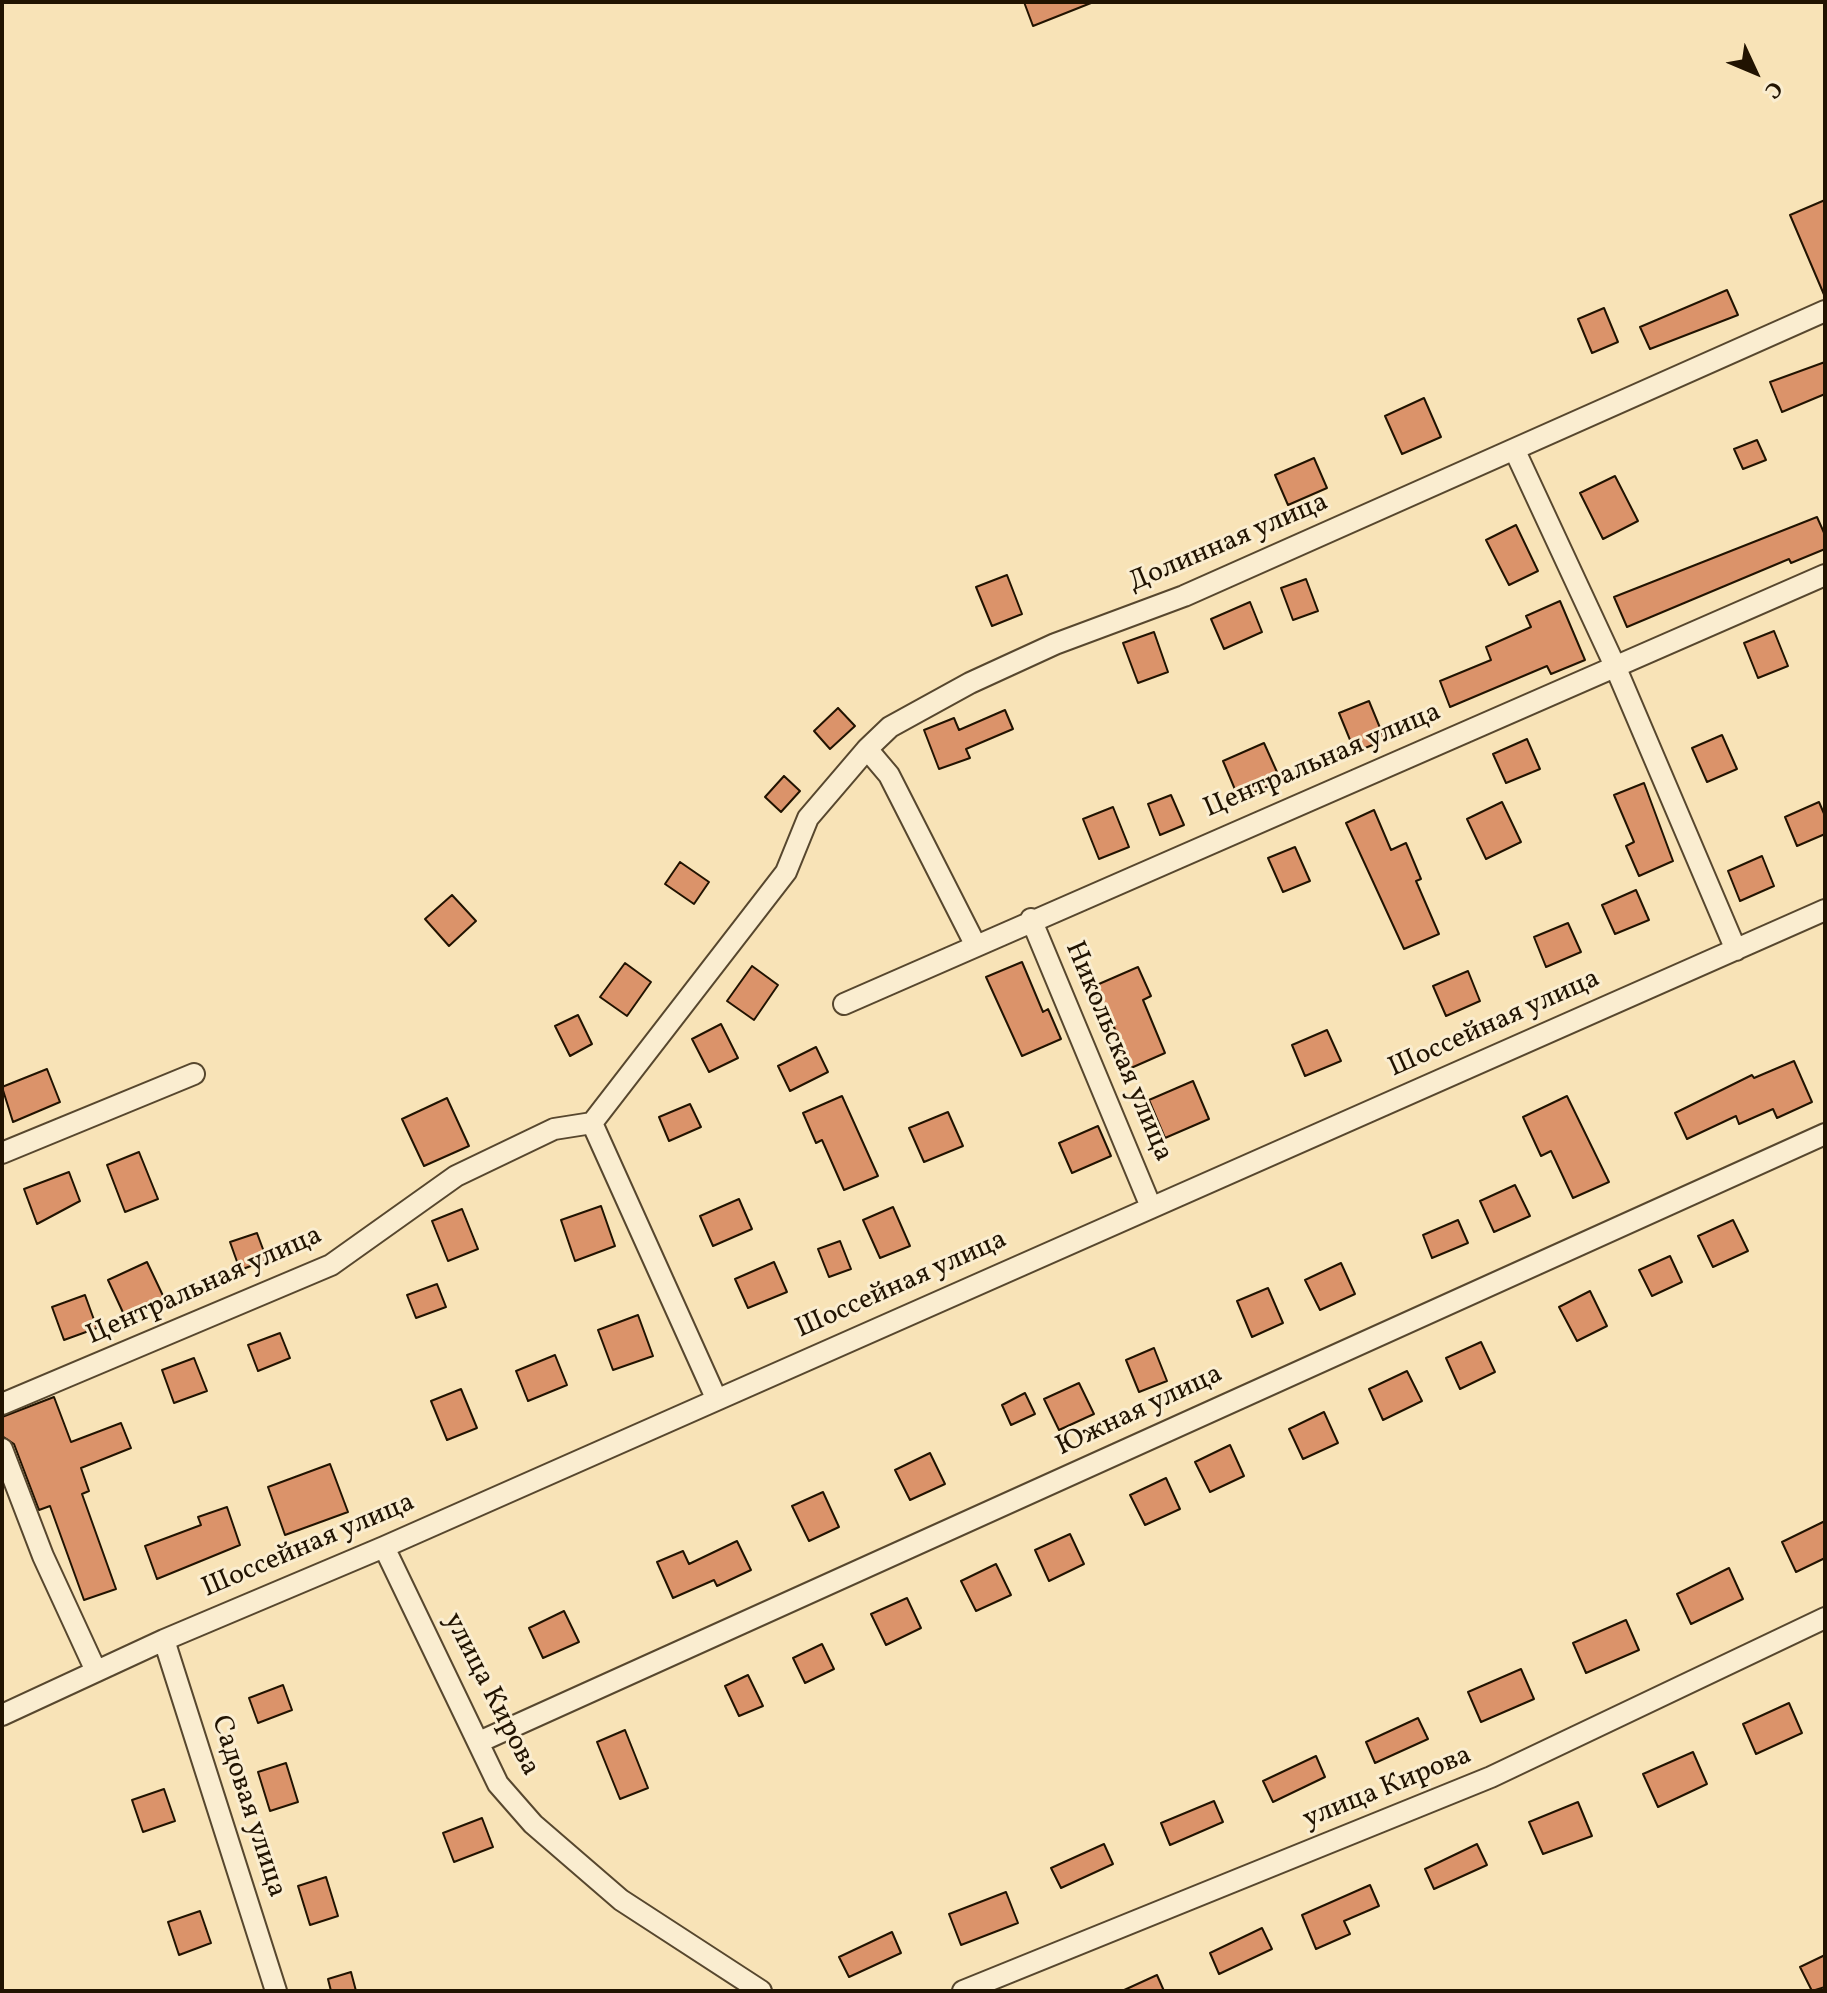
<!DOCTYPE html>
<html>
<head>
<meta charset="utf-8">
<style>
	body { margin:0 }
	#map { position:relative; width:1827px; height:1993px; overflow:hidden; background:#f8e3b7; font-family:Vollkorn,serif }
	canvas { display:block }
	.frame { position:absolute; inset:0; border:4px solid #211301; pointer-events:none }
	.north { position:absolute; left:1715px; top:32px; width:80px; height:80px; -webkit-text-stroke:6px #faedd0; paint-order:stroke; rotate:134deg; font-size:22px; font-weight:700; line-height:32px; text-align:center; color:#211301 }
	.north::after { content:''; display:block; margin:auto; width:28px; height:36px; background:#211301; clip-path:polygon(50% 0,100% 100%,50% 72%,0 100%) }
</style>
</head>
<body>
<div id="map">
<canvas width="1827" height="1993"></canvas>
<div class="frame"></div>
<div class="north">С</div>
</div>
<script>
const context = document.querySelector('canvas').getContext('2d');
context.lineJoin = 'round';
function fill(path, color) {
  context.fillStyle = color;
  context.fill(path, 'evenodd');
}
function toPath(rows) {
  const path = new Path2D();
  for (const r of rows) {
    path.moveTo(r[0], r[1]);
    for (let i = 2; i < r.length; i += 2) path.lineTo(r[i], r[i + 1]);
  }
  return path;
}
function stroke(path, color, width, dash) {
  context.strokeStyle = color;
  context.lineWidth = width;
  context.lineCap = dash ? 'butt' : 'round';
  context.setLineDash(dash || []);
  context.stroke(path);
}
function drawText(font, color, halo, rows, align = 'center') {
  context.font = font + ' Vollkorn,serif';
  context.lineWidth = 6;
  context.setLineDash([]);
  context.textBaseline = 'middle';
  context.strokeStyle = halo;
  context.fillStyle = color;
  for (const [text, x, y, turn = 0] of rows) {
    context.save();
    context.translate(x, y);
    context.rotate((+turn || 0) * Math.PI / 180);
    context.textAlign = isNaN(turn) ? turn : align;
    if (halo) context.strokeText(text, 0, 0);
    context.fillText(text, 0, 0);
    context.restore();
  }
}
const building = toPath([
	[1024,2,1091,2,1091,3,1033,26,1024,2],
	[1825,200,1825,297,1790,215,1825,200],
	[1727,290,1738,315,1650,349,1640,327,1727,290],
	[1604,308,1618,342,1592,353,1578,319,1604,308],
	[1825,362,1825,394,1782,412,1770,382,1825,362],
	[1424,398,1441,437,1402,454,1385,416,1424,398],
	[1757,440,1766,460,1743,469,1734,449,1757,440],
	[1314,458,1327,488,1288,505,1275,475,1314,458],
	[1615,476,1638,521,1603,539,1580,493,1615,476],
	[1817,517,1825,535,1825,549,1791,563,1789,559,1627,627,1614,597,1817,517],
	[1516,525,1538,571,1509,585,1486,540,1516,525],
	[1007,575,1022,614,992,626,976,587,1007,575],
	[1306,579,1318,611,1293,620,1281,588,1306,579],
	[1560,601,1585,660,1551,674,1547,666,1450,707,1440,681,1491,660,1486,647,1531,627,1526,616,1560,601],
	[1250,602,1262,632,1224,649,1211,619,1250,602],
	[1774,631,1788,666,1758,678,1744,643,1774,631],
	[1154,632,1168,672,1138,683,1123,643,1154,632],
	[1369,701,1385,740,1355,752,1339,713,1369,701],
	[838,708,855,726,830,749,814,731,838,708],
	[1005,710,1013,729,966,749,970,758,939,769,924,730,954,718,959,730,1005,710],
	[1722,735,1737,769,1707,782,1692,748,1722,735],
	[1527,739,1540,769,1506,783,1493,754,1527,739],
	[1264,743,1281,781,1239,799,1223,761,1264,743],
	[784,776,800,791,781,812,765,797,784,776],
	[1644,783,1673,861,1639,876,1626,846,1634,842,1614,795,1644,783],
	[1171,795,1184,825,1160,835,1148,804,1171,795],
	[1502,802,1521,842,1486,859,1467,819,1502,802],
	[1819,802,1825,816,1825,834,1797,846,1785,817,1819,802],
	[1113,807,1129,847,1099,859,1083,819,1113,807],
	[1374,810,1391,850,1406,843,1421,879,1416,881,1439,934,1404,949,1346,823,1374,810],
	[1295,847,1310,881,1283,892,1268,858,1295,847],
	[1762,856,1774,886,1740,901,1728,871,1762,856],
	[680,862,709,882,694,904,665,884,680,862],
	[1636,890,1649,920,1615,934,1602,905,1636,890],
	[452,895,476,921,449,946,425,919,452,895],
	[1568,923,1581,952,1546,967,1534,937,1568,923],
	[1022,962,1043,1012,1048,1009,1061,1039,1022,1056,986,977,1022,962],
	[625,963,651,982,627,1016,600,997,625,963],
	[752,966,778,985,754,1020,727,1001,752,966],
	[1138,967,1151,996,1143,1000,1165,1053,1131,1068,1109,1015,1105,1016,1092,987,1138,967],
	[1468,971,1480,1001,1446,1016,1433,986,1468,971],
	[578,1015,592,1044,570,1056,555,1026,578,1015],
	[721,1024,738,1058,709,1072,692,1039,721,1024],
	[1327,1030,1341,1061,1305,1076,1292,1045,1327,1030],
	[816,1047,828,1072,790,1091,778,1066,816,1047],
	[1794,1061,1812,1102,1777,1118,1773,1109,1739,1124,1736,1116,1687,1139,1675,1113,1752,1075,1754,1078,1794,1061],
	[47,1069,60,1102,13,1122,2,1087,47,1069],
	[1193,1081,1209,1119,1165,1138,1149,1100,1193,1081],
	[842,1096,878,1176,844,1190,822,1140,816,1143,803,1113,842,1096],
	[1567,1096,1609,1182,1573,1198,1551,1151,1541,1156,1523,1117,1567,1096],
	[447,1098,469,1146,424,1166,402,1119,447,1098],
	[690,1104,701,1127,669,1141,659,1117,690,1104],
	[948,1112,963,1146,924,1162,909,1128,948,1112],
	[1098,1126,1111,1156,1072,1173,1059,1143,1098,1126],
	[139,1152,158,1199,125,1212,107,1165,139,1152],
	[69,1172,80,1201,37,1224,24,1189,69,1172],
	[1515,1185,1530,1216,1494,1232,1480,1201,1515,1185],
	[739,1199,752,1229,713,1246,700,1216,739,1199],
	[601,1206,615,1246,575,1261,561,1220,601,1206],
	[893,1207,910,1246,880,1258,863,1220,893,1207],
	[462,1209,478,1249,448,1261,432,1221,462,1209],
	[1458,1220,1468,1243,1432,1258,1423,1235,1458,1220],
	[1733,1220,1748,1251,1713,1267,1698,1236,1733,1220],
	[257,1233,267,1260,240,1270,230,1242,257,1233],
	[840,1241,851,1269,829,1277,818,1249,840,1241],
	[1670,1256,1682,1282,1652,1296,1639,1270,1670,1256],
	[147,1262,165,1300,126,1319,108,1280,147,1262],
	[774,1262,787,1292,748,1308,735,1279,774,1262],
	[1341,1263,1355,1294,1320,1310,1305,1280,1341,1263],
	[437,1284,446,1307,416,1318,407,1295,437,1284],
	[1268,1288,1283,1323,1252,1337,1237,1301,1268,1288],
	[1590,1291,1607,1326,1577,1341,1559,1307,1590,1291],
	[85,1295,97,1328,64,1340,52,1307,85,1295],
	[638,1315,653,1356,613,1370,598,1330,638,1315],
	[280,1333,290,1358,258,1371,248,1345,280,1333],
	[1481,1342,1495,1372,1460,1389,1446,1358,1481,1342],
	[1154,1348,1167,1381,1139,1392,1126,1360,1154,1348],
	[555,1355,567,1385,528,1401,516,1371,555,1355],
	[194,1358,207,1391,174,1403,162,1370,194,1358],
	[1407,1371,1422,1401,1383,1420,1369,1389,1407,1371],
	[1079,1383,1094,1414,1059,1430,1044,1399,1079,1383],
	[461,1389,477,1428,447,1440,431,1401,461,1389],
	[1025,1393,1035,1414,1011,1425,1002,1405,1025,1393],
	[54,1397,71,1442,121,1423,131,1448,81,1468,89,1491,82,1494,116,1589,84,1600,50,1506,39,1510,14,1444,2,1436,2,1417,54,1397],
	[1324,1412,1338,1443,1303,1459,1289,1429,1324,1412],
	[1230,1445,1244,1476,1210,1492,1195,1462,1230,1445],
	[930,1453,945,1484,910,1500,895,1470,930,1453],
	[330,1464,348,1512,285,1535,268,1487,330,1464],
	[1166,1478,1180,1509,1145,1525,1130,1495,1166,1478],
	[823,1492,839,1527,809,1541,792,1506,823,1492],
	[227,1507,240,1545,157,1579,145,1546,201,1525,198,1517,227,1507],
	[1825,1521,1825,1558,1796,1572,1782,1542,1825,1521],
	[1070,1534,1084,1564,1049,1581,1035,1550,1070,1534],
	[737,1541,751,1570,717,1586,714,1580,673,1598,657,1562,683,1551,689,1564,737,1541],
	[996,1564,1011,1595,976,1611,961,1581,996,1564],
	[1729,1568,1743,1599,1691,1624,1677,1594,1729,1568],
	[907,1598,921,1628,886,1645,871,1614,907,1598],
	[564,1611,579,1642,543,1658,529,1628,564,1611],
	[1626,1620,1639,1650,1586,1673,1573,1643,1626,1620],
	[822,1644,834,1669,805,1683,793,1658,822,1644],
	[1521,1669,1534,1699,1481,1722,1468,1692,1521,1669],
	[748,1675,763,1706,739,1716,725,1686,748,1675],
	[283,1685,292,1710,258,1723,249,1698,283,1685],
	[1789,1703,1802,1733,1756,1754,1743,1724,1789,1703],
	[1418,1718,1428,1739,1375,1763,1366,1742,1418,1718],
	[625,1730,648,1788,620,1799,597,1742,625,1730],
	[1693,1752,1707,1784,1658,1807,1643,1774,1693,1752],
	[1316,1756,1325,1777,1273,1802,1263,1781,1316,1756],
	[286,1763,298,1802,270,1811,258,1772,286,1763],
	[164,1789,175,1821,143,1832,132,1800,164,1789],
	[1214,1801,1223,1822,1170,1845,1161,1823,1214,1801],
	[1578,1802,1592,1836,1543,1854,1529,1822,1578,1802],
	[482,1818,493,1847,454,1862,443,1833,482,1818],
	[1104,1844,1113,1864,1061,1888,1051,1868,1104,1844],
	[1477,1844,1487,1865,1434,1889,1425,1869,1477,1844],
	[326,1877,338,1916,310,1925,298,1886,326,1877],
	[1370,1885,1379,1906,1344,1921,1350,1934,1316,1949,1302,1915,1370,1885],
	[1006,1892,1018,1923,961,1945,949,1914,1006,1892],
	[200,1911,211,1943,179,1955,168,1922,200,1911],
	[1262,1928,1272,1949,1219,1974,1210,1953,1262,1928],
	[892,1932,901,1953,849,1977,839,1957,892,1932],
	[1825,1955,1825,1987,1812,1991,1800,1967,1825,1955],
	[351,1972,356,1991,331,1991,328,1979,351,1972],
	[1157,1975,1164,1991,1122,1991,1157,1975]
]);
fill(building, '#db936a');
stroke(building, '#211301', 2);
const minor = toPath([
	[1515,451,1615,666,1736,950],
	[1031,919,1151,1207],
	[975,944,889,775,867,749,890,727,970,683,1055,644,1184,596,1825,311],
	[844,1004,1825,575],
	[2,1153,194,1074],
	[716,1398,592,1123,786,872,808,818,867,749],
	[2,1404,331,1265,456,1176,554,1129,592,1123],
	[2,1449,43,1556,96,1671],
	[384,1547,498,1784,533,1824,621,1900,761,1991],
	[164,1640,276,1991],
	[2,1715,164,1640,384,1547,1825,910],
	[479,1742,1825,1134],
	[963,1991,1491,1777,1825,1618]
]);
stroke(minor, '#57472e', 24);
stroke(minor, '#faedd0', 20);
drawText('28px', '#211301', '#faedd0', [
	["Долинная улица",1229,544,-23],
	["Центральная улица",1323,762,-23],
	["Шоссейная улица",1495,1025,-24],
	["Никольская улица",1117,1052,67],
	["Шоссейная улица",902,1286,-24],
	["Центральная улица",205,1287,-24],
	["Южная улица",1140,1412,-25],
	["Шоссейная улица",309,1547,-23],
	["улица Кирова",490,1695,63],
	["улица Кирова",1388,1789,-22],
	["Садовая улица",247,1807,72]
]);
</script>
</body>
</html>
